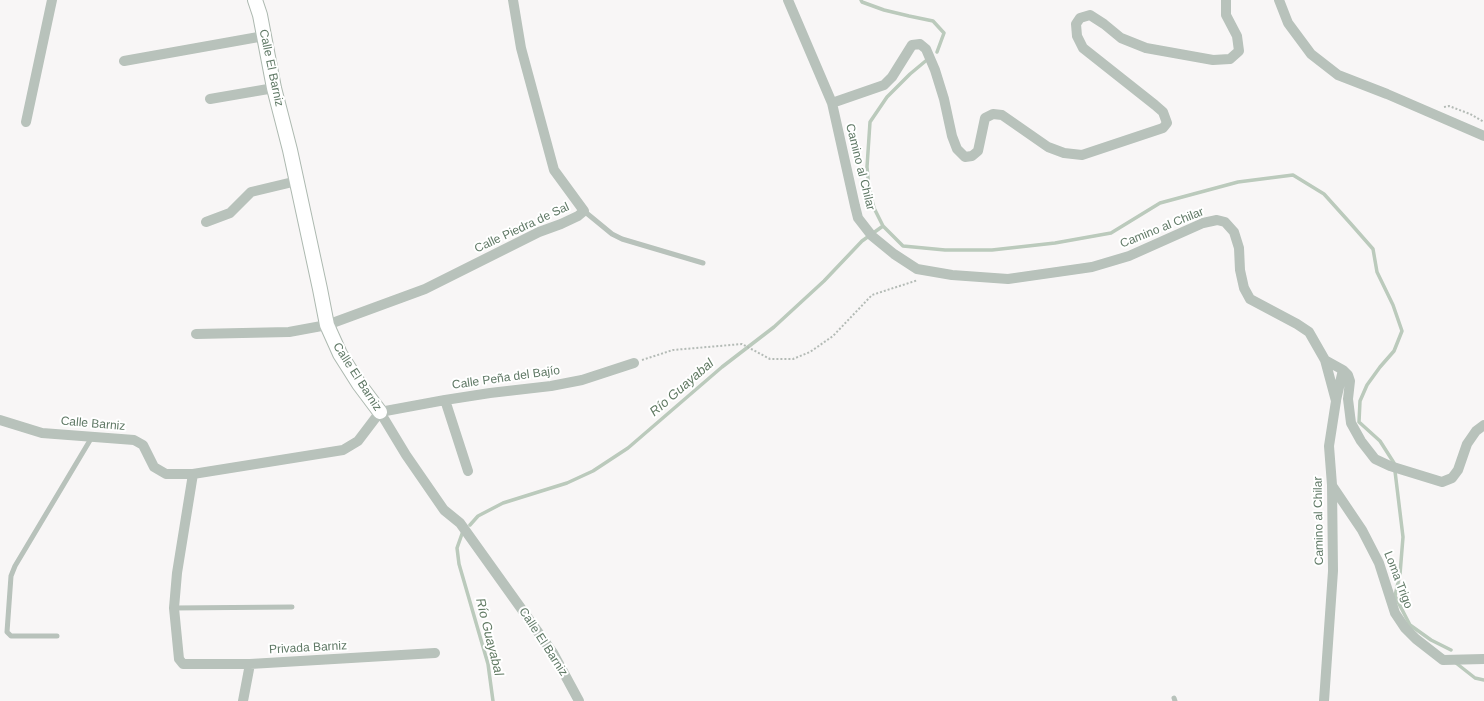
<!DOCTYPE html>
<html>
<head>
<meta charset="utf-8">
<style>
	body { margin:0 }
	canvas { display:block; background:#f8f6f6 }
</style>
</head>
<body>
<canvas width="1484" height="701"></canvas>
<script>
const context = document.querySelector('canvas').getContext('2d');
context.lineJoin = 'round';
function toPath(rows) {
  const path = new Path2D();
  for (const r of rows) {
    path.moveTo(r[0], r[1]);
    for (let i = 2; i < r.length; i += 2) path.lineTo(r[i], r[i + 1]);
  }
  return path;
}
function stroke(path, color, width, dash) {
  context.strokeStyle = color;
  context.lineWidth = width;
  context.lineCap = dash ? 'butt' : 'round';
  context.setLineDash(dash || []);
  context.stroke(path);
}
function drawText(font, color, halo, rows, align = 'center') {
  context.font = font + ' Arial,sans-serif';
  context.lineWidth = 4;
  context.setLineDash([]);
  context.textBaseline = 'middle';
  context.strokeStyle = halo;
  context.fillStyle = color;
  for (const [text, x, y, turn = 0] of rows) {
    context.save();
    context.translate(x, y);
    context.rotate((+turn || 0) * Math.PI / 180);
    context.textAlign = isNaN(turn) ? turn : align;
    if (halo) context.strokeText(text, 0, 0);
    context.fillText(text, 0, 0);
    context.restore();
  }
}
stroke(toPath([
	[861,0,862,2,884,10,909,16,933,21,944,33,937,52],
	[928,59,910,74,887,97,870,122,867,167,869,189,874,208,883,226,903,246,945,250,992,250,1055,243,1111,233,1160,203,1238,182,1293,175,1324,194,1351,224,1373,249,1377,272,1393,305,1402,331,1394,351,1380,367,1367,385,1360,401,1359,422,1380,441,1394,463,1403,537,1400,574,1395,596,1410,625,1431,640,1451,650],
	[470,525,478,516,503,503,567,483,593,471,628,448,722,367,774,327,824,281,862,241,883,226],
	[463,531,457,548,459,564,488,664,493,701],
	[1456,663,1475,678,1484,680]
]), '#bbcabc', 3.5);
const secondary = toPath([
	[255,0,260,15,274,88,290,150,320,289,327,325,340,354,359,384,380,412]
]);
stroke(secondary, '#adb9b0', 16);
stroke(toPath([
	[1444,107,1449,106,1470,114,1484,122],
	[642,360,673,350,742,344,770,359,793,359,810,352,833,336,872,295,918,280]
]), '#b4bbb6', 2, [2, 2]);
stroke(toPath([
	[584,211,612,234,622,239,703,263],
	[174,608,292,607],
	[57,636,11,636,7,632,11,576,15,566,92,437],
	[1174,698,1175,701]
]), '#b8c2bb', 5);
stroke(toPath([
	[788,0,832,103,855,206,858,218,872,236,894,254,917,269,952,275,1008,279,1092,267,1129,256,1203,223,1217,220,1225,222,1234,232,1239,248,1240,270,1244,288,1250,299,1297,324,1309,332,1325,360,1336,401,1329,446,1332,485,1333,571,1324,701],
	[1279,0,1288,23,1311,54,1338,75,1387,94,1484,136],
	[124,61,264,36],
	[210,99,274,88],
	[832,103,884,85,892,77,912,45,920,44,926,49,935,70,944,99,952,136,957,149,965,157,972,156,978,151,985,118,993,114,1002,115,1048,147,1064,153,1082,155,1163,128,1167,123,1163,112,1155,105,1083,48,1077,36,1076,24,1080,18,1090,15,1104,24,1121,38,1146,48,1213,60,1230,59,1239,51,1237,36,1226,15,1226,0],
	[26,122,52,0],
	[206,222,230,213,251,192,297,181],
	[196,334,289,332,327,325,425,289,539,232,561,224,578,216,584,211,554,170,521,48,513,0],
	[1325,360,1343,370,1348,375,1350,381,1348,399,1351,423,1361,441,1375,459,1390,466,1442,482,1452,478,1458,470,1467,444,1476,431,1484,425],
	[445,400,468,471],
	[1336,400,1343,370],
	[380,412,406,455,444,510,460,523,553,653,579,701],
	[380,412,445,400,490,393,551,386,582,380,634,363],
	[0,420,42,433,134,440,143,445,154,467,166,474,193,474,343,450,358,441,380,412],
	[193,474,177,573,174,608,179,659,183,664,250,664,435,653],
	[1333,487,1362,530,1379,563,1395,613,1405,628,1416,639,1443,660,1484,659],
	[243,701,250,664]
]), '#b8c2bb', 10);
stroke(secondary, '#fff', 14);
drawText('12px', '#607966', '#fff', [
	["Calle El Barniz",271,68,78],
	["Camino al Chilar",860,167,76],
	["Calle Piedra de Sal",522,228,-25],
	["Camino al Chilar",1162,228,-22],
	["Calle El Barniz",357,377,57],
	["Calle Peña del Bajío",506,378,-8],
	["Calle Barniz",93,424,5],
	["Camino al Chilar",1319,521,-91],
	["Loma Trigo",1398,580,69],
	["Calle El Barniz",543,642,57],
	["Privada Barniz",308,648,-3]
]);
drawText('italic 13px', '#607962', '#fff', [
	["Río Guayabal",682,388,-41],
	["Río Guayabal",489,637,76]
]);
</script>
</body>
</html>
